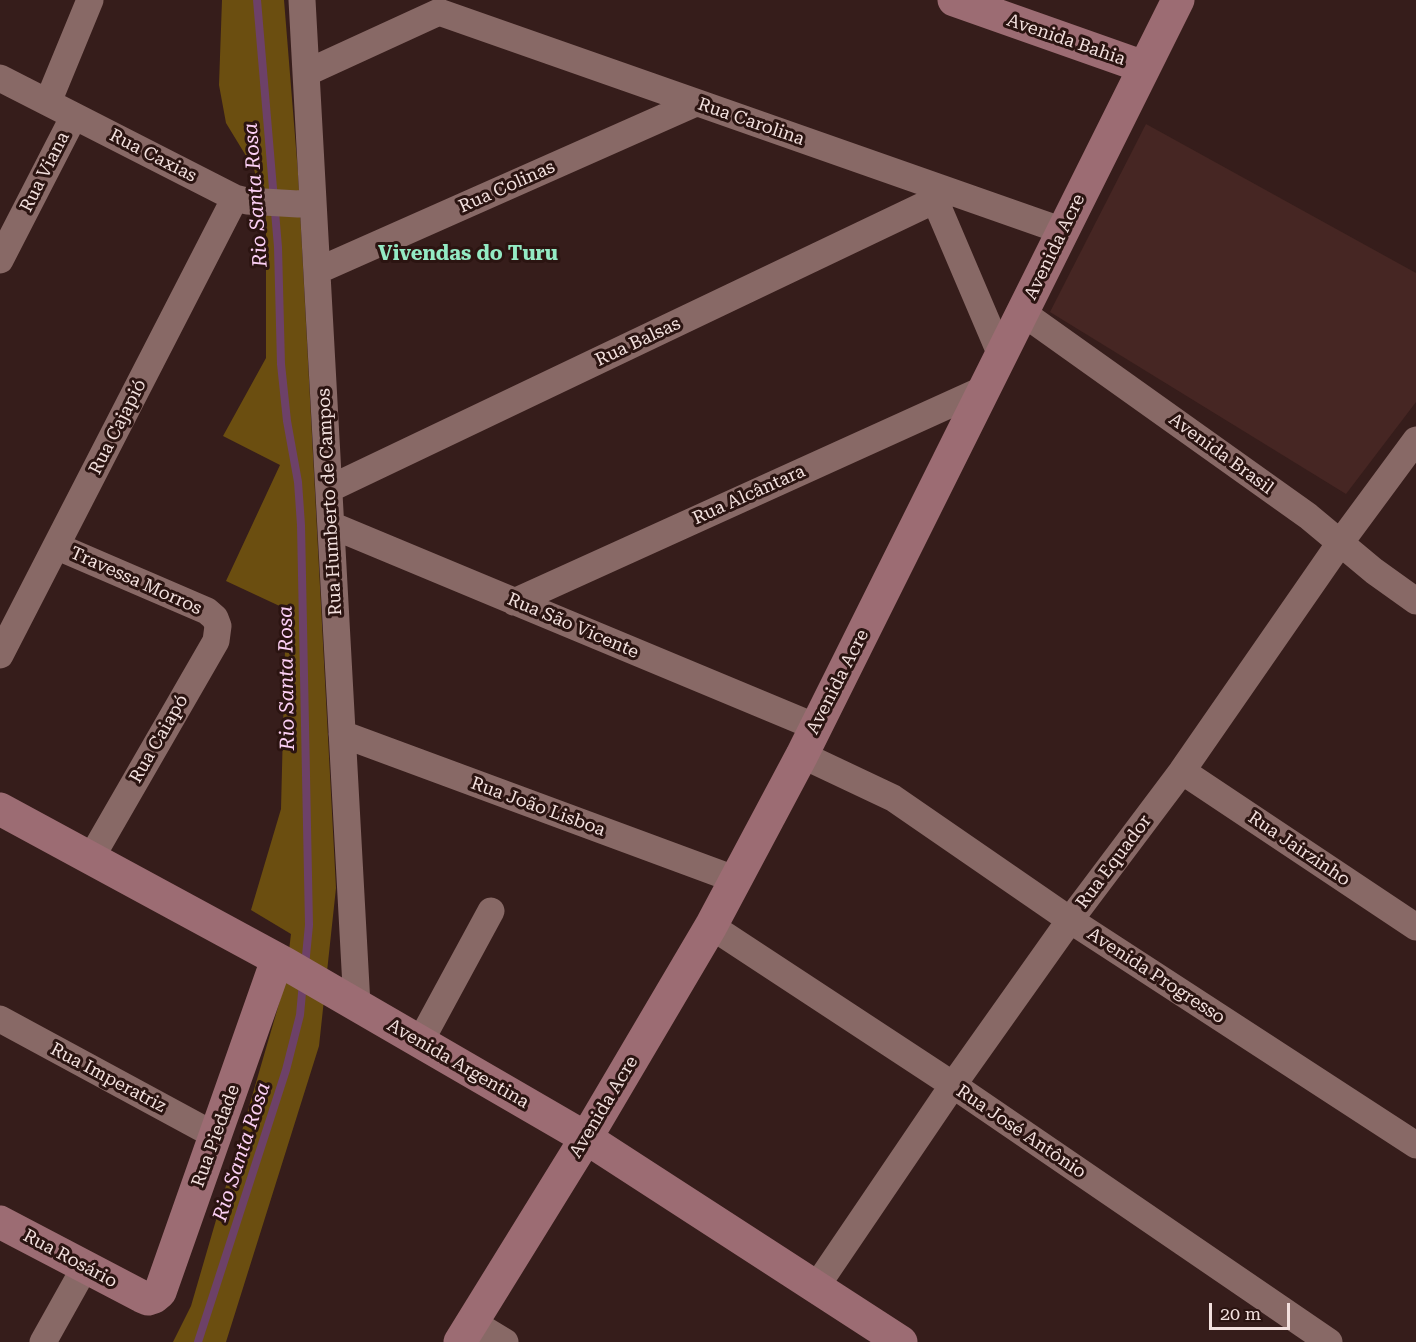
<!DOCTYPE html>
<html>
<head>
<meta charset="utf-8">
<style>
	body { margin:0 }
	#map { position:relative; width:1416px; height:1342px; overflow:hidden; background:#361d1b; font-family:"Roboto Serif",serif }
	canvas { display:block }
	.scale { position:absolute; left:1209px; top:1303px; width:81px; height:27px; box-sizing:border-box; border:3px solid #f2e0de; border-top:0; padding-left:8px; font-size:18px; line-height:21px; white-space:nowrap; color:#f2e0de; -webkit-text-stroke:4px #2b1411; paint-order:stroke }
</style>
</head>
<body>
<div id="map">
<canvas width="1416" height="1342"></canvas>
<div class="scale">20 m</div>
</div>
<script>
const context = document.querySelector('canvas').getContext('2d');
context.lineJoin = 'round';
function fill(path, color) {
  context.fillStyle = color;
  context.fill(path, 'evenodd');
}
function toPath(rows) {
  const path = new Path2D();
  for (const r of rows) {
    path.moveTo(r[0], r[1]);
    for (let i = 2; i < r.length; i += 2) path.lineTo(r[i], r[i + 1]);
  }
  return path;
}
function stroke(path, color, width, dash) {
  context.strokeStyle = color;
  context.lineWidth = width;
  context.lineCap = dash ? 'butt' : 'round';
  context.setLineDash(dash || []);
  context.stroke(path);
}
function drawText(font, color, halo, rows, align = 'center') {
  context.font = font + ' "Roboto Serif",serif';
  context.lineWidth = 6;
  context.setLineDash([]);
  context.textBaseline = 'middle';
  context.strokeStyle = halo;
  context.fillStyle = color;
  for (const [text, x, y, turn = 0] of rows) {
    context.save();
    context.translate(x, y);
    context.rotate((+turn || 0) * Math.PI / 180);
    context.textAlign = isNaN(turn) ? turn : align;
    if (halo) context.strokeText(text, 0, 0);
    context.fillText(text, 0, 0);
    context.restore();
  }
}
fill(toPath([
	[1146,124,1416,273,1416,402,1346,494,1050,312]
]), '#462623');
fill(toPath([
	[222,0,284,0,298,173,336,888,319,1046,226,1342,173,1342,191,1306,285,983,291,934,251,910,281,809,286,609,226,581,280,465,223,436,266,358,266,219,254,169,226,123,219,85]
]), '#6b4e10');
stroke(toPath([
	[257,0,278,247,281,364,287,421,298,482,301,525,309,925,305,966],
	[198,1342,286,1070,300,1015,303,982]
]), '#6d4168', 8);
stroke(toPath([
	[302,0,357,1005],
	[439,12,1063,231],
	[306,73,439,12],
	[0,78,235,198,247,201,298,204,313,202],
	[48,102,90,0],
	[935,200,1001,355],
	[0,260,74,116],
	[317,271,696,103],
	[1023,313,1308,516,1374,571,1416,601],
	[329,489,935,200,939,188],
	[331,525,816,727],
	[56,546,207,611,215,618,218,626,216,641,91,858],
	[514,602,984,389],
	[0,655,235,198],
	[342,734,734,879],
	[802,755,893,798,1070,920,1416,1145],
	[1182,771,1416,927],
	[711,926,953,1085,1329,1342],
	[0,1019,216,1136],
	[420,1042,491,911],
	[816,1287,953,1085,1070,920,1182,771,1340,543,1416,440],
	[472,1322,505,1342],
	[43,1342,85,1267]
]), '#886966', 27);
stroke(toPath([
	[954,0,1144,67],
	[0,809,286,964,586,1138,901,1342],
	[0,1222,141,1296,148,1299,154,1297,160,1292,277,960],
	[460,1342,586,1138,711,926,802,755,1178,0]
]), '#9c6c73', 33);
drawText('18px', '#f2e0de', '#2b1411', [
	["Avenida Bahia",1066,40,19],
	["Rua Carolina",751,122,19],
	["Rua Caxias",153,156,27],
	["Rua Viana",45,172,-63],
	["Rua Colinas",507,187,-24],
	["Avenida Acre",1055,247,-64],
	["Rua Balsas",638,342,-25],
	["Rua Cajapió",118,427,-63],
	["Avenida Brasil",1221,454,36],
	["Rua Alcântara",749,495,-24],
	["Rua Humberto de Campos",330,502,-93],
	["Travessa Morros",136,581,24],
	["Rua São Vicente",573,626,23],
	["Avenida Acre",838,682,-63],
	["Rua Caiapó",159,739,-60],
	["Rua João Lisboa",538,807,20],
	["Rua Jairzinho",1299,849,34],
	["Rua Equador",1114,862,-53],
	["Avenida Progresso",1156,976,33],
	["Avenida Argentina",458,1064,30],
	["Rua Imperatriz",108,1078,28],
	["Avenida Acre",604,1107,-59],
	["Rua José Antônio",1021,1132,34],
	["Rua Piedade",216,1136,-70],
	["Rua Rosário",70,1259,28]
]);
drawText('italic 20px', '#fcd0f5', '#2b1411', [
	["Rio Santa Rosa",256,195,-94],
	["Rio Santa Rosa",287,678,-91],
	["Rio Santa Rosa",242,1152,-72]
]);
drawText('bold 20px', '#94eac4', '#2b1411', [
	["Vivendas do Turu",468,254]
]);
</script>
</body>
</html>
